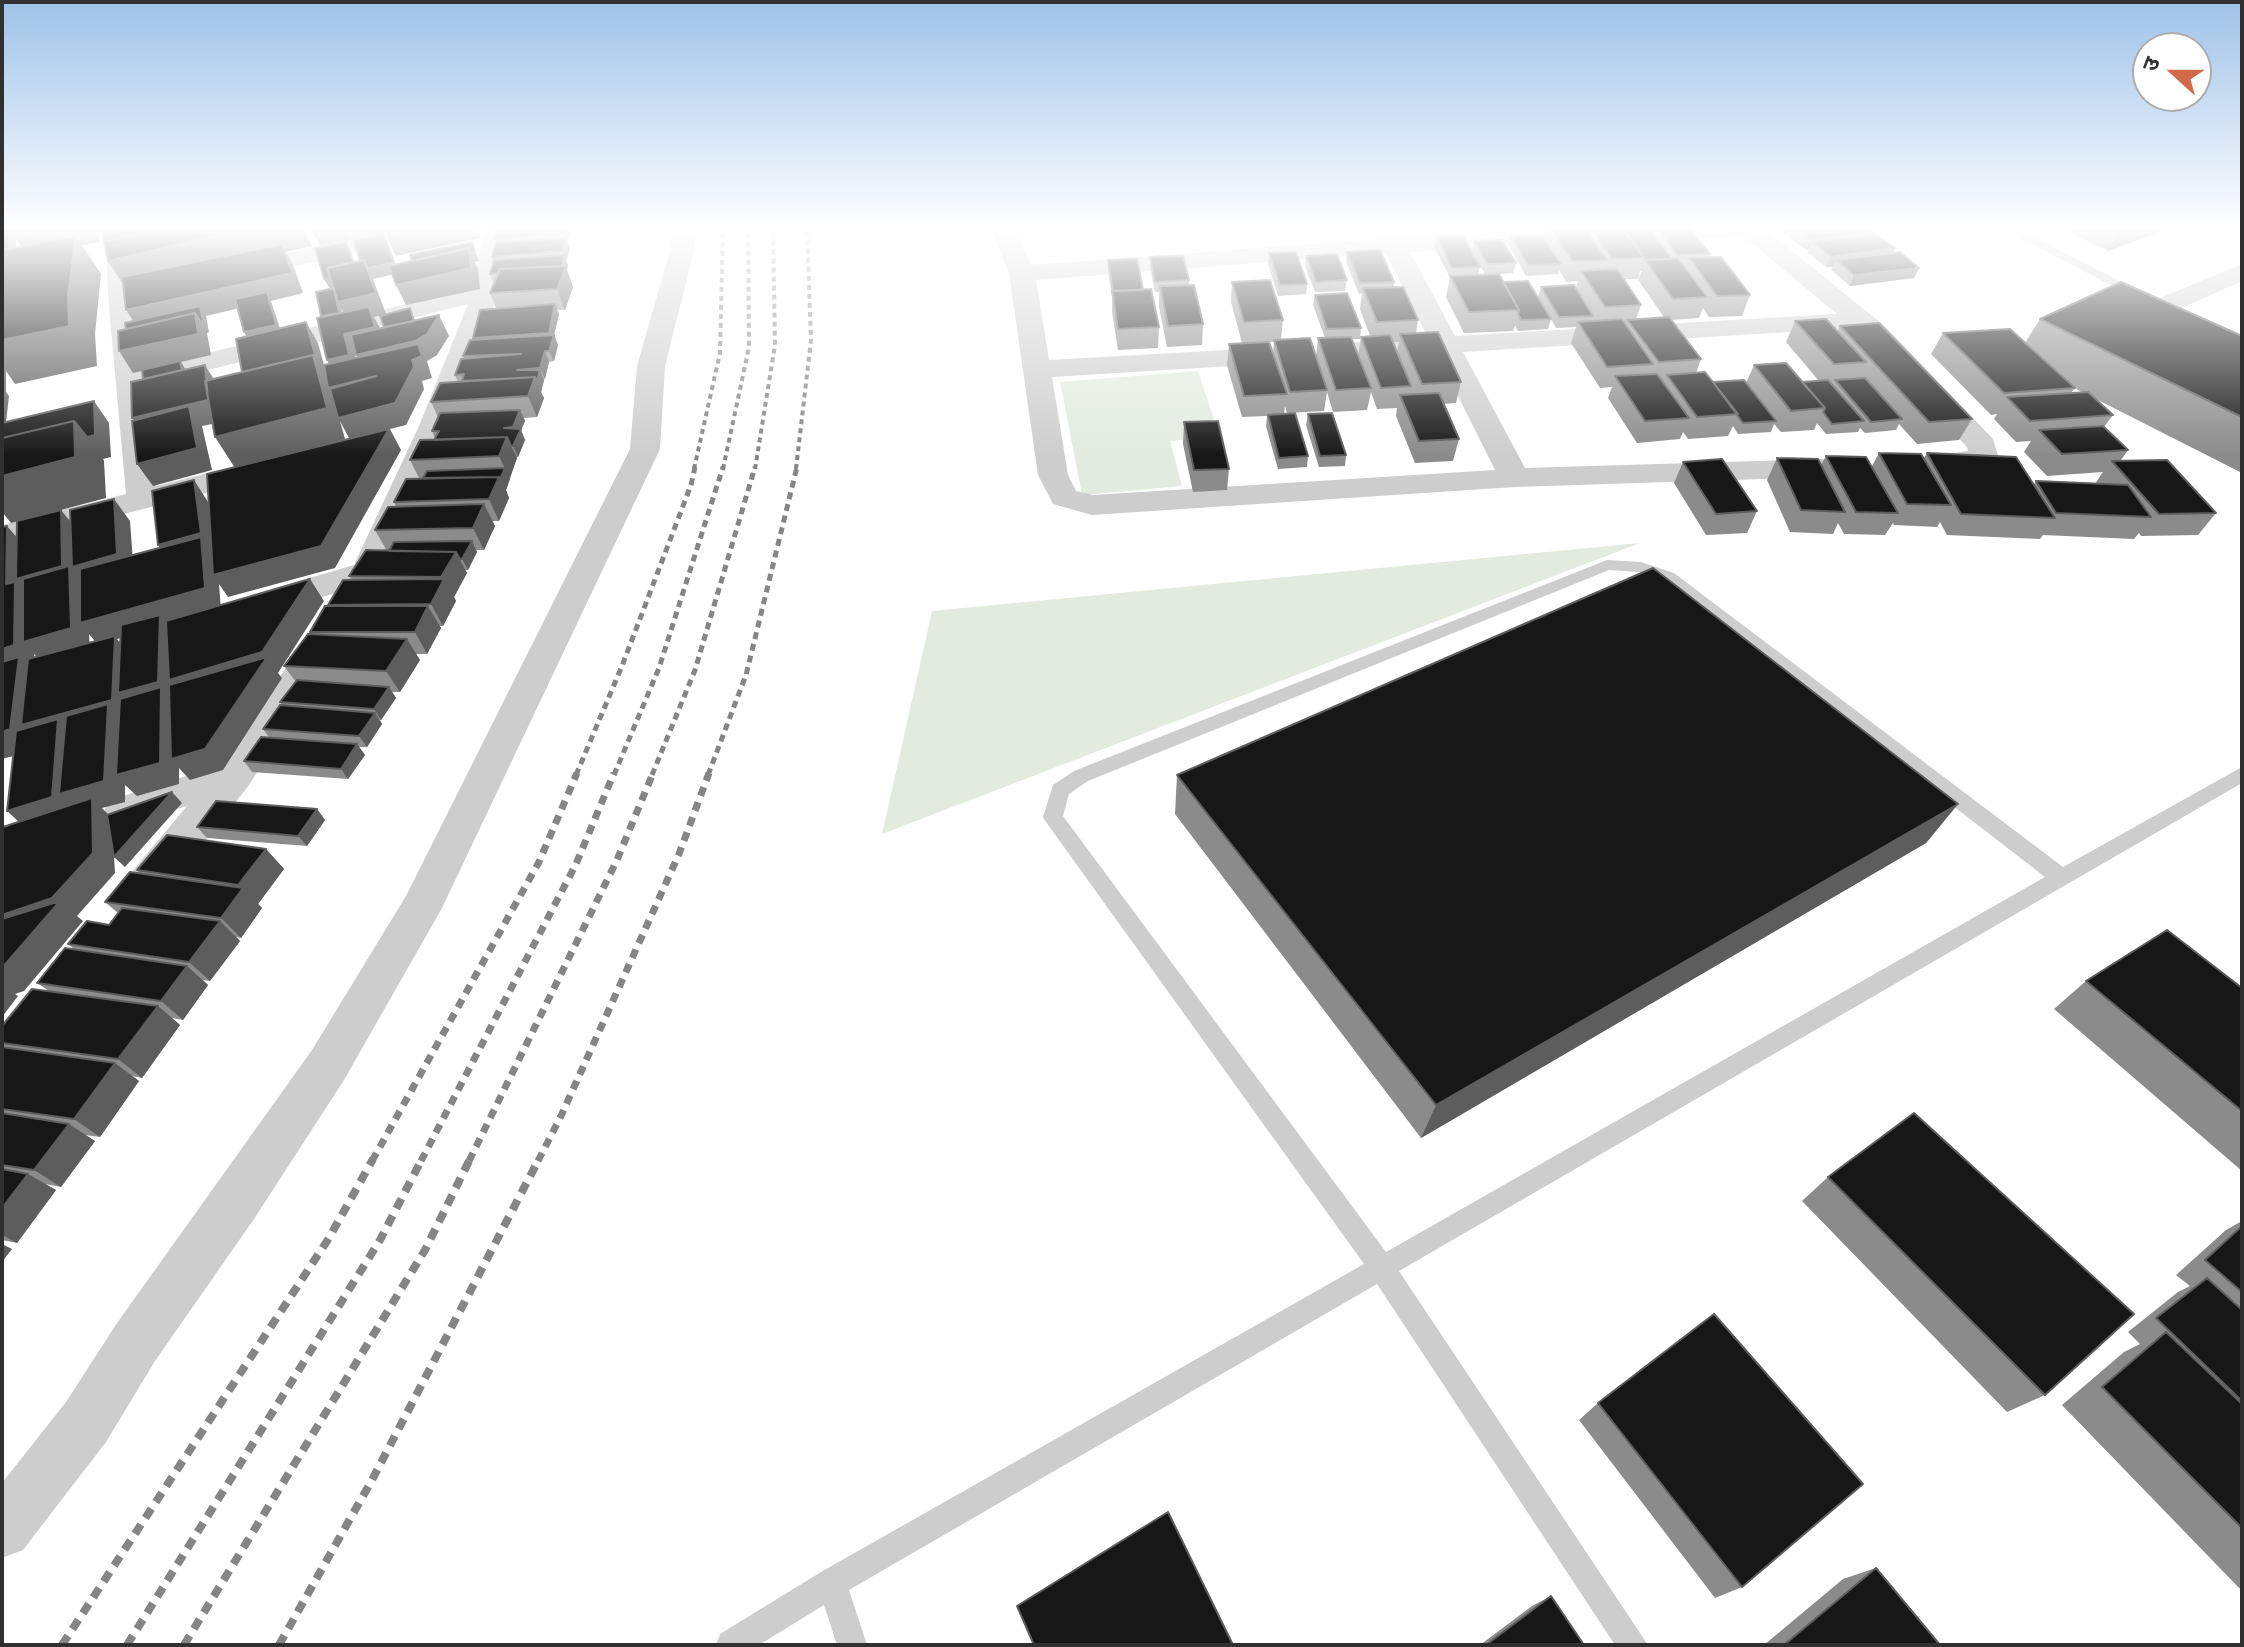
<!DOCTYPE html>
<html>
<head>
<meta charset="utf-8">
<style>
	body { margin:0 }
	#map { position:relative; width:2244px; height:1647px; overflow:hidden; background:#fff; font-family:Rubik,"Noto Sans Devanagari",sans-serif }
	canvas { display:block }
	.frame { position:absolute; inset:0; border:4px solid #303030; pointer-events:none }
	.north { position:absolute; left:2132px; top:32px; width:80px; height:80px; box-sizing:border-box; background:#fff; border:2px solid #acacac; border-radius:50%; rotate:291deg; font-size:22px; font-weight:700; line-height:32px; text-align:center; color:#303030 }
	.north::after { content:''; display:block; margin:auto; width:28px; height:36px; background:#d16a48; clip-path:polygon(50% 0,100% 100%,50% 72%,0 100%) }
</style>
</head>
<body>
<div id="map">
<canvas width="2244" height="1647"></canvas>
<div class="frame"></div>
<div class="north">उ</div>
</div>
<script>
const context = document.querySelector('canvas').getContext('2d');
context.lineJoin = 'round';
function fill(path, color) {
  context.fillStyle = color;
  context.fill(path, 'evenodd');
}
function toPath(rows) {
  const path = new Path2D();
  for (const r of rows) {
    path.moveTo(r[0], r[1]);
    for (let i = 2; i < r.length; i += 2) path.lineTo(r[i], r[i + 1]);
  }
  return path;
}
function stroke(path, color, width, dash) {
  context.strokeStyle = color;
  context.lineWidth = width;
  context.lineCap = dash ? 'butt' : 'round';
  context.setLineDash(dash || []);
  context.stroke(path);
}
fill(toPath([
	[1198,371,1220,437,1170,441,1182,486,1082,495,1060,382],
	[1640,543,882,834,932,611]
]), '#e3ebe0');
fill(toPath([
	[1996,226,2011,226,2148,295,2136,298,1996,226],
	[1607,560,1641,562,1674,573,2063,867,2242,767,2242,783,1399,1271,1648,1645,1615,1645,1377,1284,849,1590,867,1645,837,1645,824,1605,759,1645,716,1645,720,1634,821,1572,1364,1264,1046,822,1043,817,1053,785,1074,771,1607,560],
	[1609,570,1639,572,1662,581,2045,877,1386,1252,1063,816,1069,794,1088,781,1609,570]
]), '#cdcdcd');
fill(toPath([
	[106,226,130,226,143,369,474,287,484,226,508,226,499,292,449,426,384,572,363,604,351,607,339,604,334,596,336,593,263,614,251,611,246,603,251,595,354,565,419,426,468,304,145,386,156,486,258,461,269,463,273,470,269,477,2,545,2,525,126,494,108,296,106,226],
	[412,226,456,226,453,231,444,233,238,279,229,276,225,271,229,266,238,263,412,226],
	[672,226,696,226,695,247,665,366,660,449,442,908,344,1080,254,1219,155,1361,106,1442,23,1550,2,1558,2,1483,66,1402,117,1323,312,1050,406,896,630,449,637,366,671,247,672,226],
	[989,226,1013,226,1031,265,1378,239,1372,226,1396,226,1402,237,1565,230,1574,232,1577,237,1574,242,1565,244,1410,252,1455,336,1837,314,1743,236,1637,240,1628,238,1625,233,1628,228,1637,226,1761,226,1886,327,1993,439,1999,459,1995,465,1984,468,1933,473,1922,470,1918,464,1922,458,1968,451,1967,447,1854,328,1463,352,1525,468,1825,459,1836,461,1840,468,1836,475,1825,477,1515,487,1092,515,1053,504,1038,475,1009,273,989,226],
	[1386,253,1428,338,1340,343,1330,345,1326,351,1330,357,1340,359,1437,354,1495,470,1093,495,1076,491,1068,475,1052,377,1280,363,1290,361,1294,355,1290,349,1280,347,1049,360,1036,280,1386,253],
	[2242,264,2242,281,2173,312,2155,312,2151,306,2155,300,2242,264],
	[312,645,325,648,330,657,249,785,165,892,150,897,135,892,129,880,135,868,187,806,124,826,110,822,104,811,110,800,221,765,299,648,312,645]
]), '#cdcdcd');
stroke(toPath([
	[694,469,720,353,723,226],
	[723,469,749,347,748,226],
	[755,469,775,345,773,226],
	[796,469,811,340,807,226]
]), '#858585', 4, [5, 4]);
stroke(toPath([
	[576,775,622,666,691,485,695,467],
	[614,775,659,668,723,467],
	[652,775,695,670,755,467],
	[708,775,746,675,797,467]
]), '#858585', 5, [7, 5]);
stroke(toPath([
	[372,1161,539,862,577,773],
	[421,1161,576,864,614,773],
	[469,1161,617,860,653,773],
	[538,1161,561,1116,679,854,709,773]
]), '#858585', 7, [9, 7]);
stroke(toPath([
	[62,1645,329,1238,373,1159],
	[127,1645,380,1240,422,1159],
	[184,1645,425,1250,470,1159],
	[279,1645,372,1480,539,1159]
]), '#858585', 8, [11, 8]);
fill(toPath([
	[504,226,575,226,574,229,569,229,570,232,567,241,570,248,566,261,568,265,567,270,573,287,565,310,557,310,559,314,554,335,558,345,554,361,549,362,541,392,544,398,537,417,524,418,525,421,521,430,525,440,518,457,516,457,517,458,509,477,510,479,506,490,509,498,499,521,492,521,495,526,484,550,476,550,477,552,468,570,465,570,467,573,454,597,456,601,443,626,440,626,441,628,427,654,416,654,420,660,400,692,392,692,396,698,381,720,380,720,382,724,367,747,359,747,365,755,348,779,252,772,244,761,269,737,263,729,283,706,280,702,296,682,284,666,311,634,310,632,329,606,328,605,351,579,349,576,387,551,375,530,396,506,394,502,419,478,410,460,435,438,432,431,438,417,431,402,458,382,455,375,464,359,463,356,474,340,473,338,496,308,490,293,494,284,490,274,494,261,492,257,496,245,493,239],
	[1546,226,1584,226,1586,229,1587,226,1621,226,1622,227,1652,232,1655,226,1710,254,1709,257,1750,295,1742,316,1709,317,1703,308,1699,318,1671,320,1701,359,1696,373,1713,382,1746,383,1754,365,1802,382,1819,381,1786,342,1795,321,1837,331,1840,326,1972,419,1959,440,1917,444,1899,424,1896,430,1865,433,1860,428,1858,432,1826,434,1817,423,1814,430,1781,432,1774,424,1771,432,1738,434,1733,426,1728,436,1688,439,1683,432,1680,439,1637,443,1608,398,1612,387,1600,388,1571,343,1576,327,1556,328,1551,319,1548,329,1518,331,1515,325,1513,331,1464,333,1446,297,1450,278,1434,246,1436,236,1480,267,1478,275,1485,274,1472,251,1474,241,1516,263,1513,273,1499,274,1503,282,1538,297,1541,287,1576,289,1578,281,1566,282,1559,270,1558,274,1526,276,1509,246,1511,236,1543,236],
	[1640,271,1642,271,1638,280,1664,317,1636,319,1641,305,1624,279,1638,279],
	[1773,226,1865,226,1873,232,1871,235,1895,248,1893,253,1919,268,1914,278,1850,286,1831,270,1833,267,1826,267,1808,253,1809,250,1806,250,1789,237,1790,234,1784,235],
	[2054,226,2176,226,2108,251],
	[1347,252,1394,282,1393,287,1418,320,1416,333,1461,382,1456,403,1443,404,1459,439,1453,461,1415,463,1396,416,1397,408,1377,409,1371,392,1367,410,1333,412,1327,392,1324,411,1287,413,1285,406,1284,414,1308,456,1307,467,1278,469,1266,426,1267,416,1242,417,1227,365,1229,344,1242,343,1231,302,1232,282,1283,320,1281,339,1316,356,1318,338,1325,338,1313,305,1315,295,1361,328,1360,339,1352,339,1358,355,1361,337,1370,336,1360,309,1362,293,1359,294,1346,262],
	[1269,342,1274,342,1273,353],
	[1393,342,1399,342,1397,352],
	[1269,253,1307,284,1306,294,1278,296,1268,264],
	[1306,256,1347,280,1345,291,1315,292,1305,266],
	[1150,257,1189,280,1189,285,1203,324,1202,345,1167,347,1159,307,1159,292,1155,292,1150,268],
	[1108,260,1143,290,1159,327,1158,348,1118,350,1112,312,1112,297,1108,271],
	[2040,319,2242,336,2242,473,2094,398,2113,415,2104,427,2128,450,2121,460,2216,513,2198,535,2141,536,2139,533,2134,539,2043,535,2040,539,1947,535,1940,522,1937,527,1894,525,1893,523,1885,535,1844,534,1838,523,1833,534,1790,532,1767,480,1777,458,1821,465,1826,456,1872,466,1879,453,1924,458,1927,453,2034,484,2036,481,2098,484,2096,482,2103,472,2047,476,2024,452,2031,441,2016,442,1994,419,1997,414,1991,415,1931,354,1943,333,2025,343],
	[2075,388,2083,393,2071,393],
	[1308,414,1346,455,1345,466,1319,467,1306,425],
	[1184,422,1229,469,1227,490,1193,492,1183,444],
	[1683,462,1757,511,1747,533,1706,535,1674,483],
	[1177,775,1958,804,1926,843,1421,1138,1175,814],
	[317,809,325,820,307,846,207,838,197,827],
	[266,849,284,869,258,904,262,908,241,938,236,937,240,941,210,981,203,980,208,985,183,1020,172,1018,180,1025,142,1078,132,1076,139,1081,100,1137,85,1135,95,1141,61,1187,45,1184,56,1190,17,1243,2,1240,2,1026,49,991,37,983,75,950,68,944,109,925,118,913,105,902,141,874,137,870],
	[2086,981,2242,988,2242,1171,2054,1009],
	[1828,1177,2045,1395,2007,1412,1802,1201],
	[2242,1221,2242,1591,2062,1405,2124,1352,2140,1344,2128,1332,2178,1292,2190,1286,2176,1275,2226,1230],
	[1598,1403,1742,1587,1715,1598,1579,1420],
	[1876,1568,1940,1645,1764,1645,1843,1579],
	[1551,1596,1584,1645,1480,1645,1532,1606]
]), '#8b8b8b');
fill(toPath([
	[2,226,22,226,22,233,14,234,15,236,67,226,98,226,99,242,82,245,101,274,95,334,97,366,15,384,6,371,6,392,9,396,2,458,2,335,29,256,16,239,15,265,2,237],
	[257,226,302,226,312,246,286,252,293,265,303,293,271,301,282,335,250,343,244,332,269,301,206,316,209,332,207,333,211,355,181,362,187,372,152,400,180,362,133,373,119,351,140,331,126,310,128,292,108,261],
	[310,226,405,226,405,227,320,246],
	[434,226,476,226,481,238,396,256,387,236],
	[565,226,567,226,570,232,567,241,570,248,566,261,568,265,567,270,573,287,565,310,557,289,564,256,563,251,565,242,562,234],
	[1788,226,1848,226,1794,227,1790,234,1784,235],
	[2124,226,2176,226,2108,251],
	[1873,232,1868,242,1812,242,1809,250,1806,250,1810,240],
	[383,233,399,273,373,279,386,314,374,317,380,328,386,348,355,355,361,376,338,382,327,360,344,334,349,323,341,308,344,323,326,327,330,289,324,279,346,242,351,252,361,282],
	[472,242,479,261,475,262,478,269,480,289,406,305,396,285],
	[1895,248,1890,259,1836,260,1833,267,1826,267,1831,257],
	[1919,268,1914,278,1850,286,1854,275],
	[555,304,559,314,554,335,558,345,554,361,549,351,552,342,549,333],
	[410,308,421,338,427,334,439,315,449,336,437,355,427,361,432,378,422,381,424,389,406,425,390,429,401,450,335,568,228,597,219,584,221,610,168,625,177,636,177,678,262,652,310,579,324,601,278,673,282,678,223,770,190,780,179,768,179,784,137,796,125,785,125,802,102,808,113,819,114,857,172,792,182,803,125,867,114,857,115,873,77,916,83,921,24,991,15,994,18,996,2,1017,2,968,31,934,24,936,2,918,2,915,52,898,93,853,92,811,81,815,75,809,74,818,30,832,7,811,52,797,56,742,42,747,33,738,32,751,2,759,2,732,10,729,17,672,2,676,2,649,14,645,15,595,6,584,7,526,26,548,26,576,62,566,61,510,11,523,2,512,2,476,8,474,2,467,2,458,75,440,74,421,87,437,95,435,94,401,109,423,111,457,103,459,104,461,106,498,61,510,78,531,79,565,117,554,114,499,130,521,134,576,90,588,80,576,80,579,87,588,89,621,205,588,203,559,174,567,158,545,201,533,194,480,208,502,216,555,214,556,217,559,218,574,321,546,389,429,350,440,340,421,345,439,235,468,215,437,327,408,321,385,257,401,244,380,315,362,313,355,317,362,306,322,318,343,330,387,376,376,387,398,340,409,333,396,339,418,395,403,414,367,413,365,367,376,356,355,392,346,387,336,417,329],
	[26,590,35,600,70,590,71,628,35,638,35,604,26,593],
	[159,627,158,682,132,689,133,658,117,639],
	[89,634,98,645,114,640,112,700,35,721,39,679,29,668,34,667,34,654,43,663,90,650],
	[249,683,205,749,179,757,179,709,175,704,176,703,177,690,187,702],
	[131,708,137,715,161,708,160,763,126,773,128,725,125,723,131,721],
	[107,728,104,781,76,789,79,740,76,737],
	[545,351,549,362,545,379,540,368],
	[205,365,218,386,222,422,202,426,212,470,153,486,137,464,147,440,132,418],
	[540,370,544,380,541,392,544,398,537,417,528,396,535,377],
	[520,410,525,421,521,430,525,440,518,457,513,446,513,427],
	[507,437,517,458,506,490,509,498,499,521,489,499,499,477,505,469,499,456],
	[484,504,495,526,484,550,473,528],
	[472,541,477,552,468,570,462,559],
	[456,552,467,573,454,597,456,601,443,626,431,604,443,581,441,577],
	[428,606,441,628,427,654,415,632],
	[407,639,420,660,400,692,386,671],
	[389,687,396,698,381,720,374,709],
	[375,713,382,724,367,747,359,736],
	[357,744,365,755,348,779,341,769],
	[1958,804,1926,843,1421,1138,1436,1105],
	[317,809,325,820,307,846,298,836],
	[266,849,284,869,258,904,262,908,241,938,221,918,242,889,238,885],
	[220,921,240,941,210,981,189,962],
	[187,966,208,985,183,1020,161,1001],
	[158,1006,180,1025,142,1078,118,1059],
	[115,1063,139,1081,100,1137,74,1119],
	[69,1124,95,1141,61,1187,34,1170],
	[28,1174,56,1190,17,1243,2,1235,2,1208],
	[2,1244,12,1249,2,1262]
]), '#5d5d5d');
const building = toPath([
	[15,226,67,226,15,236,15,226],
	[100,226,168,226,104,242,100,226],
	[168,226,257,226,108,261,104,242,168,226],
	[384,226,434,226,387,236,384,226],
	[510,226,565,226,562,234,493,239,497,227,510,226],
	[1549,226,1584,226,1607,260,1572,261,1549,226],
	[1589,226,1621,226,1644,258,1612,259,1589,226],
	[1648,226,1672,259,1644,260,1644,258,1622,227,1648,226],
	[1655,226,1688,226,1710,254,1677,255,1655,226],
	[1802,226,1865,226,1873,232,1810,240,1794,227,1802,226],
	[9,228,8,249,2,250,2,229,9,228],
	[383,233,394,262,368,268,364,260,360,261,353,240,383,233],
	[1876,234,1895,248,1831,257,1812,242,1876,234],
	[1463,235,1480,267,1452,268,1436,236,1463,235],
	[1542,235,1561,264,1528,265,1511,236,1542,235],
	[76,236,68,295,69,326,2,340,2,250,76,236],
	[566,238,563,251,492,257,496,243,566,238],
	[1502,240,1516,263,1487,264,1474,241,1502,240],
	[346,242,353,262,327,268,330,278,324,279,315,248,346,242],
	[472,242,475,251,471,252,469,248,412,261,410,255,472,242],
	[282,244,292,273,126,310,122,277,282,244],
	[469,248,471,268,396,285,389,266,469,248],
	[1380,250,1394,282,1360,283,1347,252,1380,250],
	[1296,252,1307,284,1280,285,1269,253,1296,252],
	[1900,252,1919,268,1854,275,1836,260,1900,252],
	[1337,254,1347,280,1316,282,1306,256,1337,254],
	[564,255,562,266,500,269,498,273,490,274,494,260,564,255],
	[1183,256,1189,280,1155,282,1150,257,1183,256],
	[1721,257,1750,295,1717,296,1689,258,1721,257],
	[1678,258,1707,297,1673,299,1645,260,1678,258],
	[1137,259,1143,290,1113,291,1108,260,1137,259],
	[364,260,376,293,338,302,327,268,364,260],
	[566,266,557,289,490,293,500,269,566,266],
	[1617,269,1641,305,1605,307,1581,271,1617,269],
	[1499,274,1519,310,1469,312,1450,276,1499,274],
	[1270,280,1283,320,1244,322,1232,282,1270,280],
	[1528,281,1551,319,1521,320,1518,314,1519,310,1503,282,1528,281],
	[2121,282,2242,336,2242,417,2040,319,2121,282],
	[1194,285,1203,324,1168,326,1160,286,1194,285],
	[1574,285,1593,316,1559,317,1541,287,1574,285],
	[1403,287,1418,320,1377,322,1363,288,1403,287],
	[334,288,339,313,321,316,316,292,334,288],
	[1151,289,1159,327,1118,329,1112,291,1151,289],
	[267,292,276,325,244,332,235,299,267,292],
	[1347,293,1361,328,1327,329,1315,295,1347,293],
	[555,304,549,333,473,338,480,310,555,304],
	[200,306,203,322,201,322,195,313,126,329,125,323,200,306],
	[369,307,375,327,344,334,349,355,327,360,317,318,369,307],
	[410,308,414,321,384,327,380,316,410,308],
	[195,313,198,334,119,351,118,331,195,313],
	[439,315,427,334,415,341,356,355,351,335,439,315],
	[1669,317,1701,359,1659,362,1627,320,1669,317],
	[1622,319,1653,364,1607,367,1578,322,1622,319],
	[1826,319,1866,362,1834,364,1795,321,1826,319],
	[306,322,317,362,313,355,242,372,236,339,306,322],
	[1879,323,1972,419,1929,422,1840,326,1879,323],
	[2010,329,2075,388,2004,393,1943,333,2010,329],
	[1438,332,1461,382,1422,384,1400,334,1438,332],
	[554,335,549,351,545,351,540,368,517,370,540,370,537,381,535,377,462,381,464,374,455,375,461,359,521,354,463,356,470,340,554,335],
	[1390,335,1411,386,1381,388,1361,337,1390,335],
	[1351,337,1371,388,1336,390,1318,338,1351,337],
	[1310,338,1327,390,1290,392,1274,340,1310,338],
	[1269,342,1287,394,1244,396,1229,344,1269,342],
	[418,344,422,356,412,360,414,367,395,403,338,418,330,389,376,376,328,388,324,365,418,344],
	[313,355,327,408,215,437,205,381,313,355],
	[180,361,182,370,143,379,142,370,180,361],
	[1786,363,1825,408,1791,411,1754,365,1786,363],
	[205,365,208,400,132,418,131,382,205,365],
	[1705,372,1738,414,1697,417,1667,375,1705,372],
	[1657,374,1689,418,1645,421,1615,376,1657,374],
	[535,377,528,396,431,402,440,383,535,377],
	[1865,378,1902,419,1871,422,1835,380,1865,378],
	[1744,380,1776,421,1743,423,1713,382,1744,380],
	[1828,380,1864,421,1832,424,1823,412,1825,408,1802,382,1828,380],
	[2088,392,2113,415,2030,421,2007,397,2088,392],
	[1439,393,1459,439,1419,441,1400,395,1439,393],
	[94,401,95,435,87,437,74,421,2,438,2,423,94,401],
	[189,406,197,448,137,464,132,421,189,406],
	[520,410,513,427,504,428,521,429,513,446,511,446,507,437,434,440,439,431,432,431,440,413,520,410],
	[1295,413,1308,456,1279,458,1268,415,1295,413],
	[1332,413,1346,455,1320,456,1308,414,1332,413],
	[74,421,75,457,2,476,2,438,74,421],
	[1218,421,1229,469,1194,470,1184,422,1218,421],
	[2103,426,2128,450,2062,454,2039,430,2103,426],
	[389,429,321,546,213,575,207,474,389,429],
	[507,437,499,456,410,460,420,440,507,437],
	[1879,453,1921,454,1951,505,1907,504,1879,453],
	[1927,453,2016,457,2055,518,1961,514,1927,453],
	[1826,456,1866,457,1898,513,1856,512,1826,456],
	[1777,458,1818,459,1845,512,1801,510,1777,458],
	[1722,459,1757,511,1716,514,1683,462,1722,459],
	[2167,460,2216,513,2159,514,2112,461,2167,460],
	[505,468,500,479,499,477,423,478,427,471,505,468],
	[499,477,489,499,394,502,406,479,499,477],
	[194,480,201,533,158,545,152,491,194,480],
	[2036,481,2128,485,2151,517,2056,513,2036,481],
	[114,499,117,554,72,567,70,510,114,499],
	[484,504,473,528,375,530,388,507,484,504],
	[61,510,62,566,16,579,17,521,61,510],
	[7,526,6,584,15,582,14,645,2,649,2,527,7,526],
	[201,537,205,588,80,623,80,569,201,537],
	[472,541,462,559,460,559,456,552,389,551,394,542,472,541],
	[366,550,456,552,441,577,349,576,366,550],
	[69,566,71,628,23,642,23,579,69,566],
	[1653,568,1958,804,1436,1105,1177,775,1653,568],
	[310,579,262,652,169,680,166,621,310,579],
	[444,579,431,604,328,605,343,580,444,579],
	[325,606,428,606,415,632,310,632,325,606],
	[160,615,158,682,118,693,121,625,160,615],
	[308,634,407,639,386,671,284,666,308,634],
	[115,636,112,700,21,725,28,659,115,636],
	[19,657,10,729,2,732,2,662,19,657],
	[267,657,205,749,171,759,169,685,267,657],
	[297,680,389,687,374,709,280,702,297,680],
	[161,687,160,763,116,775,120,699,161,687],
	[108,704,104,781,59,794,66,716,108,704],
	[280,705,375,713,359,736,263,729,280,705],
	[58,719,52,797,7,811,16,731,58,719],
	[261,737,357,744,341,769,244,761,261,737],
	[172,792,114,857,107,815,172,792],
	[92,798,93,853,52,898,2,915,3,827,92,798],
	[216,801,317,809,298,836,197,827,216,801],
	[167,835,266,849,238,885,137,870,167,835],
	[130,872,243,888,221,918,105,902,130,872],
	[60,901,2,968,2,919,60,901],
	[122,908,220,921,189,962,68,944,87,921,109,925,122,908],
	[2167,930,2242,988,2242,1111,2086,981,2167,930],
	[65,948,187,966,161,1001,37,983,65,948],
	[32,989,158,1006,118,1059,2,1043,2,1026,32,989],
	[2,1047,115,1063,74,1119,2,1109,2,1047],
	[2,1113,69,1124,34,1170,2,1165,2,1113],
	[1914,1113,2134,1314,2045,1395,1828,1177,1914,1113],
	[2,1169,28,1174,2,1208,2,1169],
	[2242,1226,2242,1292,2205,1260,2242,1226],
	[2207,1278,2242,1310,2242,1401,2156,1318,2207,1278],
	[1714,1314,1863,1484,1742,1587,1598,1403,1714,1314],
	[2166,1332,2242,1404,2242,1528,2102,1387,2166,1332],
	[1168,1512,1233,1645,1034,1645,1017,1606,1168,1512],
	[1876,1568,1940,1645,1784,1645,1876,1568],
	[1551,1596,1584,1645,1486,1645,1551,1596]
]);
fill(building, '#171717');
stroke(building, '#5d5d5d', 2);
const sky = context.createLinearGradient(0, 0, 0, 456);
sky.addColorStop(0, '#9ec2e8');
sky.addColorStop(0.5, '#fff');
sky.addColorStop(1, '#ffffff00');
context.fillStyle = sky;
context.fillRect(0, 0, 2244, 456);
</script>
</body>
</html>
